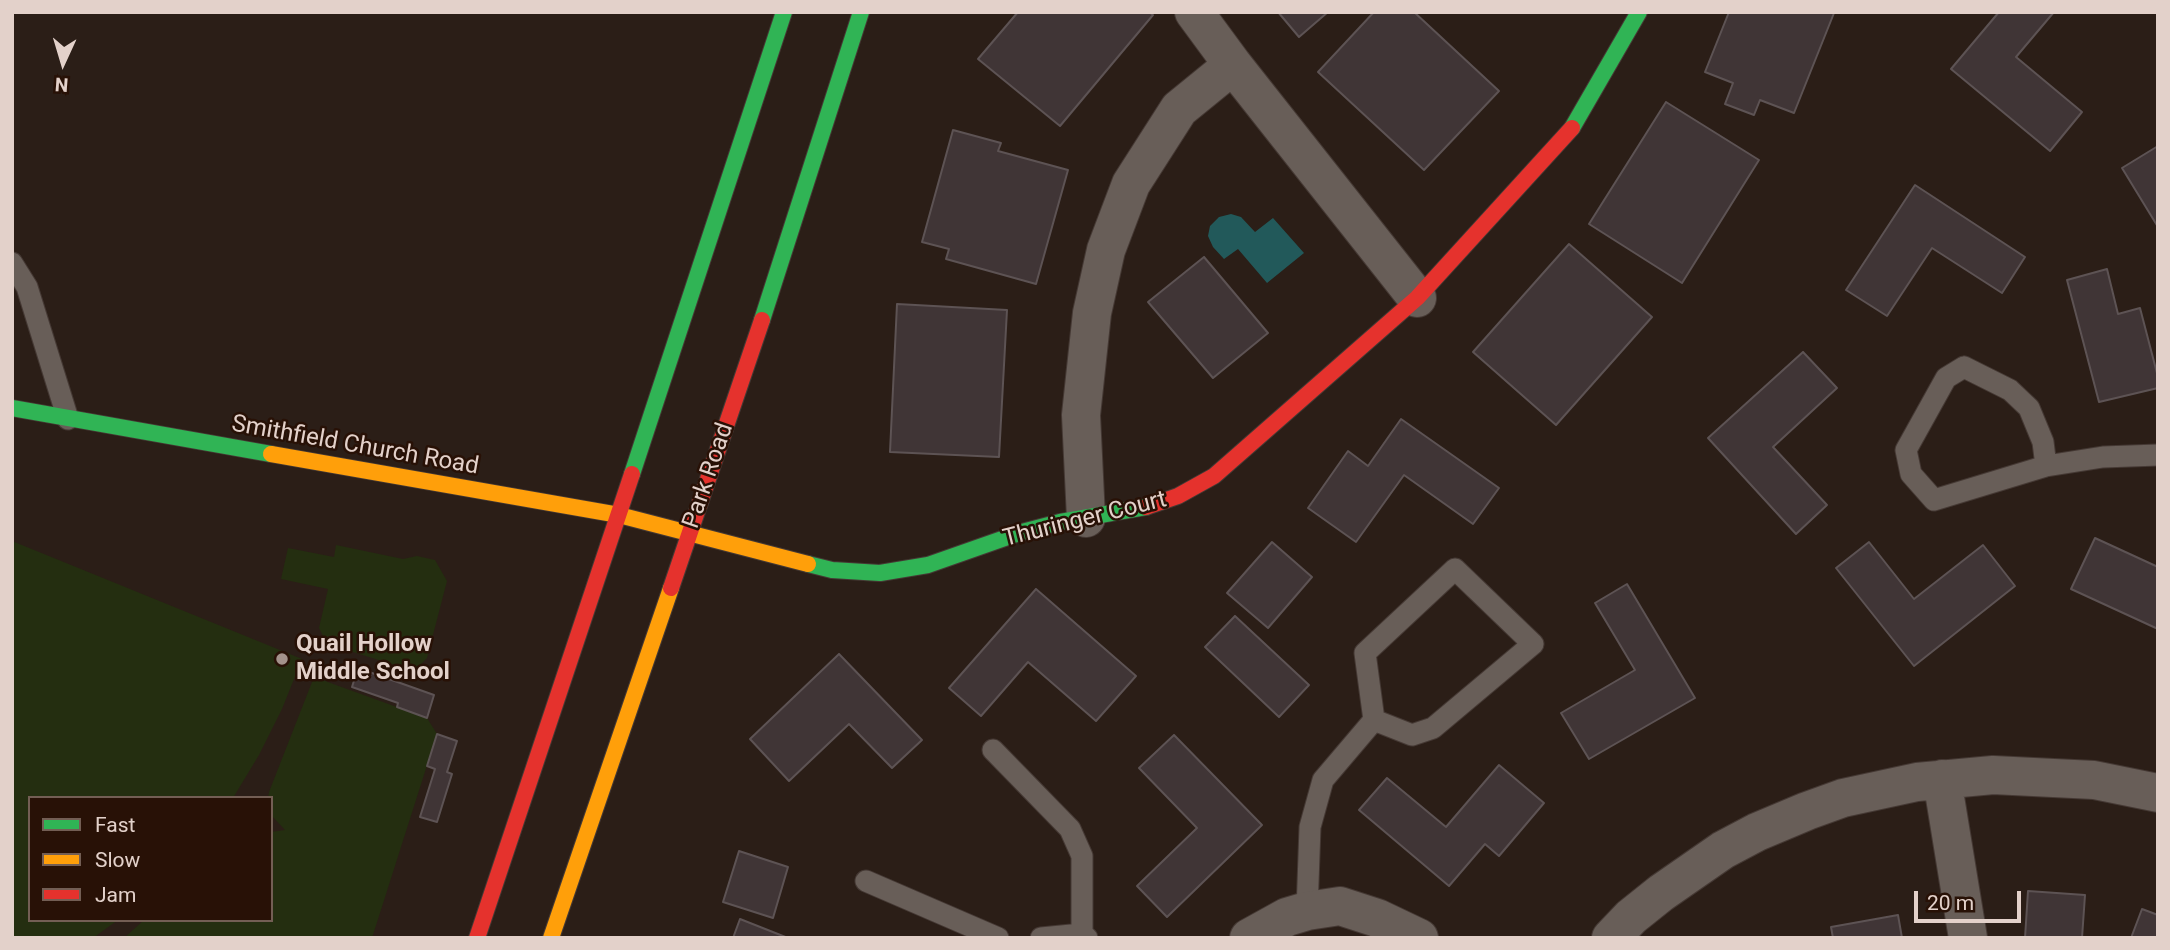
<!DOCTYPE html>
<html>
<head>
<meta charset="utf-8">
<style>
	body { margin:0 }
	#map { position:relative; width:2170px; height:950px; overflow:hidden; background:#2b1e17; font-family:Roboto,sans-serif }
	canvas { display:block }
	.frame { position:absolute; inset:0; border:14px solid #e3d1ca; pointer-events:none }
	.legend { position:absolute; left:28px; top:796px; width:245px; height:126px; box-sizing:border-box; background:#281106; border:2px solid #735e54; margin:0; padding:9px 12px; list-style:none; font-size:21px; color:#e3d1ca }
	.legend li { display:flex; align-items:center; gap:14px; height:35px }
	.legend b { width:35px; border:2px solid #735e54 }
	.north { position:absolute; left:28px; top:28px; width:70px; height:70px; -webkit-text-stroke:5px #281106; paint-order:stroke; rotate:184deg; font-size:19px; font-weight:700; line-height:28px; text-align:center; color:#e3d1ca }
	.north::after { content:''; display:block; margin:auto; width:24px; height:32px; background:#e3d1ca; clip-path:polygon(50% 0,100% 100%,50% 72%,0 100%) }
	.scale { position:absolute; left:1914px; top:891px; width:107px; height:32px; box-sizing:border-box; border:4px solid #e3d1ca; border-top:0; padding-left:9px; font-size:21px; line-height:24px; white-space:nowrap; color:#e3d1ca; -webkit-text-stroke:5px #281106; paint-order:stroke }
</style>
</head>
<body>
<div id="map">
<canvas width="2170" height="950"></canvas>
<div class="frame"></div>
<ul class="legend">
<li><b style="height:9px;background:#30b455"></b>Fast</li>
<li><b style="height:9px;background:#ff9f0a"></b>Slow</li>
<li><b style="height:9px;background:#e5322d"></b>Jam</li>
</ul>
<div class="north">N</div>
<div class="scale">20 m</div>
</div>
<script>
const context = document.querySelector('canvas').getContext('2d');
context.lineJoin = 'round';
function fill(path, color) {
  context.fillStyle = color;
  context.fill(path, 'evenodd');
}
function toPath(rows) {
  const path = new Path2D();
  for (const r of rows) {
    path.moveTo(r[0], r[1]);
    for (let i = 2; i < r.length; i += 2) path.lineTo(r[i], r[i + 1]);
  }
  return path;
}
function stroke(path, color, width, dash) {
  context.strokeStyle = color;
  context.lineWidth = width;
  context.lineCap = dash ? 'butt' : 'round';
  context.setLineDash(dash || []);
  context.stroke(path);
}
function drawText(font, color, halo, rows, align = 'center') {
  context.font = font + ' Roboto,sans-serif';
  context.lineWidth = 5;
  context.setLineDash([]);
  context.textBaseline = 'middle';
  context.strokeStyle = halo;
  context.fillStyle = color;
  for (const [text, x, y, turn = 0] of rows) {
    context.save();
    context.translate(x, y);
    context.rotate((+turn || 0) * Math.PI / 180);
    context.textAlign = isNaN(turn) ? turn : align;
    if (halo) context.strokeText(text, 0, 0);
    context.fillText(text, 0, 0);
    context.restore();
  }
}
fill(toPath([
	[12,541,302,659,282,709,259,755,233,798,30,798,30,920,118,920,93,938,12,938],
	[336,545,403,559,417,556,435,560,447,581,427,658,414,671,327,644,319,628,328,589,281,579,288,548,334,557],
	[314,677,427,718,437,734,372,938,124,938,144,920,271,920,271,832,285,830,272,816,271,798,268,798,269,792]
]), '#242e10');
fill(toPath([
	[1231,214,1241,217,1255,232,1273,218,1304,253,1267,283,1238,249,1224,259,1213,247,1208,236,1210,226,1219,217]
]), '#22595a');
const building = toPath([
	[1018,12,1149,12,1153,15,1060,126,978,59,1018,12],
	[1278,12,1328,12,1299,37,1278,12],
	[1374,12,1414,12,1499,91,1424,170,1318,72,1374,12],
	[1729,12,1834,13,1794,113,1760,100,1754,115,1725,104,1733,83,1705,72,1729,12],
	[1999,12,2054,12,2016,57,2082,112,2050,151,1951,69,1999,12],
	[1666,102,1759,160,1682,283,1589,224,1666,102],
	[953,130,1001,143,998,151,1068,170,1036,284,946,259,949,249,922,242,953,130],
	[2158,146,2158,227,2122,168,2158,146],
	[1915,185,2025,257,2002,293,1932,248,1887,316,1846,290,1915,185],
	[1569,244,1652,317,1556,425,1473,352,1569,244],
	[1204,257,1268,333,1213,378,1148,302,1204,257],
	[2107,269,2118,314,2140,308,2158,377,2158,388,2099,402,2067,280,2107,269],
	[897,304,1007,310,999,457,890,452,897,304],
	[1803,352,1837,388,1773,447,1827,505,1796,534,1708,438,1803,352],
	[1401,419,1499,488,1473,524,1404,475,1356,542,1308,508,1348,451,1368,466,1401,419],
	[2095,538,2158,567,2158,629,2071,589,2095,538],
	[1272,542,1312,577,1268,628,1227,593,1272,542],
	[1869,542,1914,599,1983,545,2015,586,1914,666,1836,568,1869,542],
	[1627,584,1695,698,1589,759,1561,713,1635,670,1595,603,1627,584],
	[1036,589,1136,676,1096,721,1028,662,981,716,949,688,1036,589],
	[1235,616,1309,685,1279,717,1205,647,1235,616],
	[839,654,922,740,892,768,849,724,789,781,750,739,839,654],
	[358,668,434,695,427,718,397,707,398,703,352,687,358,668],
	[437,734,457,741,447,772,452,774,437,822,420,817,435,769,427,766,437,734],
	[1174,735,1262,825,1167,917,1137,886,1197,828,1139,768,1174,735],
	[1499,765,1544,803,1499,856,1485,844,1449,886,1359,810,1387,778,1446,827,1499,765],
	[739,851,788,867,773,918,723,902,739,851],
	[2028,891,2085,895,2082,938,2025,938,2028,891],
	[2142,909,2158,915,2158,938,2131,938,2142,909],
	[1898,915,1902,938,1833,938,1831,927,1898,915],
	[740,919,788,938,733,938,740,919]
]);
fill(building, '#403536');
stroke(building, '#5d5354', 2);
const lane = toPath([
	[12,263,27,287,68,419],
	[1964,367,2010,390,2029,408,2043,442,2046,466,1934,500,1911,474,1906,450,1946,378,1964,367],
	[2046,466,2103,457,2158,455],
	[993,750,1070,829,1082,856,1082,934,1087,938],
	[866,881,998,938],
	[1307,911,1310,827,1323,780,1374,720,1365,653,1455,569,1533,644,1433,728,1412,735,1374,720],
	[1041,938,1082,934]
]);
const street = toPath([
	[1194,12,1233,65,1417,298],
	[1086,518,1081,415,1092,313,1106,250,1131,184,1179,109,1233,65],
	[1942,779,1968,938],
	[1249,938,1287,917,1307,911,1340,906,1377,918,1419,938],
	[1611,938,1631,917,1661,893,1723,850,1757,832,1807,811,1843,798,1917,782,1993,775,2094,780,2158,793]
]);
const fast = toPath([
	[1572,128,1639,12],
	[762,320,861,12],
	[12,408,271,454],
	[632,474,784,12],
	[808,564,832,570,880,573,928,565,1022,532,1060,522,1146,507]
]);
const slow = toPath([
	[271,454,619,515,808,564],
	[551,938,671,588]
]);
const jam = toPath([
	[1146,507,1178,496,1214,476,1417,298,1572,128],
	[671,588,762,320],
	[477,938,632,474]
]);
stroke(lane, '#453934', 23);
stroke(street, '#453934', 40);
stroke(fast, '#453934', 18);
stroke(slow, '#453934', 18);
stroke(jam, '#453934', 18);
stroke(lane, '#685e58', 21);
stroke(street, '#685e58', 38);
stroke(fast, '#30b455', 16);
stroke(slow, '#ff9f0a', 16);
stroke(jam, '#e5322d', 16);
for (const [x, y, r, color] of [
	[282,659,7,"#a3928b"]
]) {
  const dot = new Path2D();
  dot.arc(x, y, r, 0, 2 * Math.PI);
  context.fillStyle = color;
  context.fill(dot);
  stroke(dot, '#281106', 2.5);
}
drawText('24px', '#e3d1ca', '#281106', [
	["Smithfield Church Road",355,446,10],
	["Park Road",709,476,-71],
	["Thuringer Court",1085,520,-14]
]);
drawText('bold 24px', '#e3d1ca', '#281106', [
	["Quail Hollow",296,645],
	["Middle School",296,673]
], 'left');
</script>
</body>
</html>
